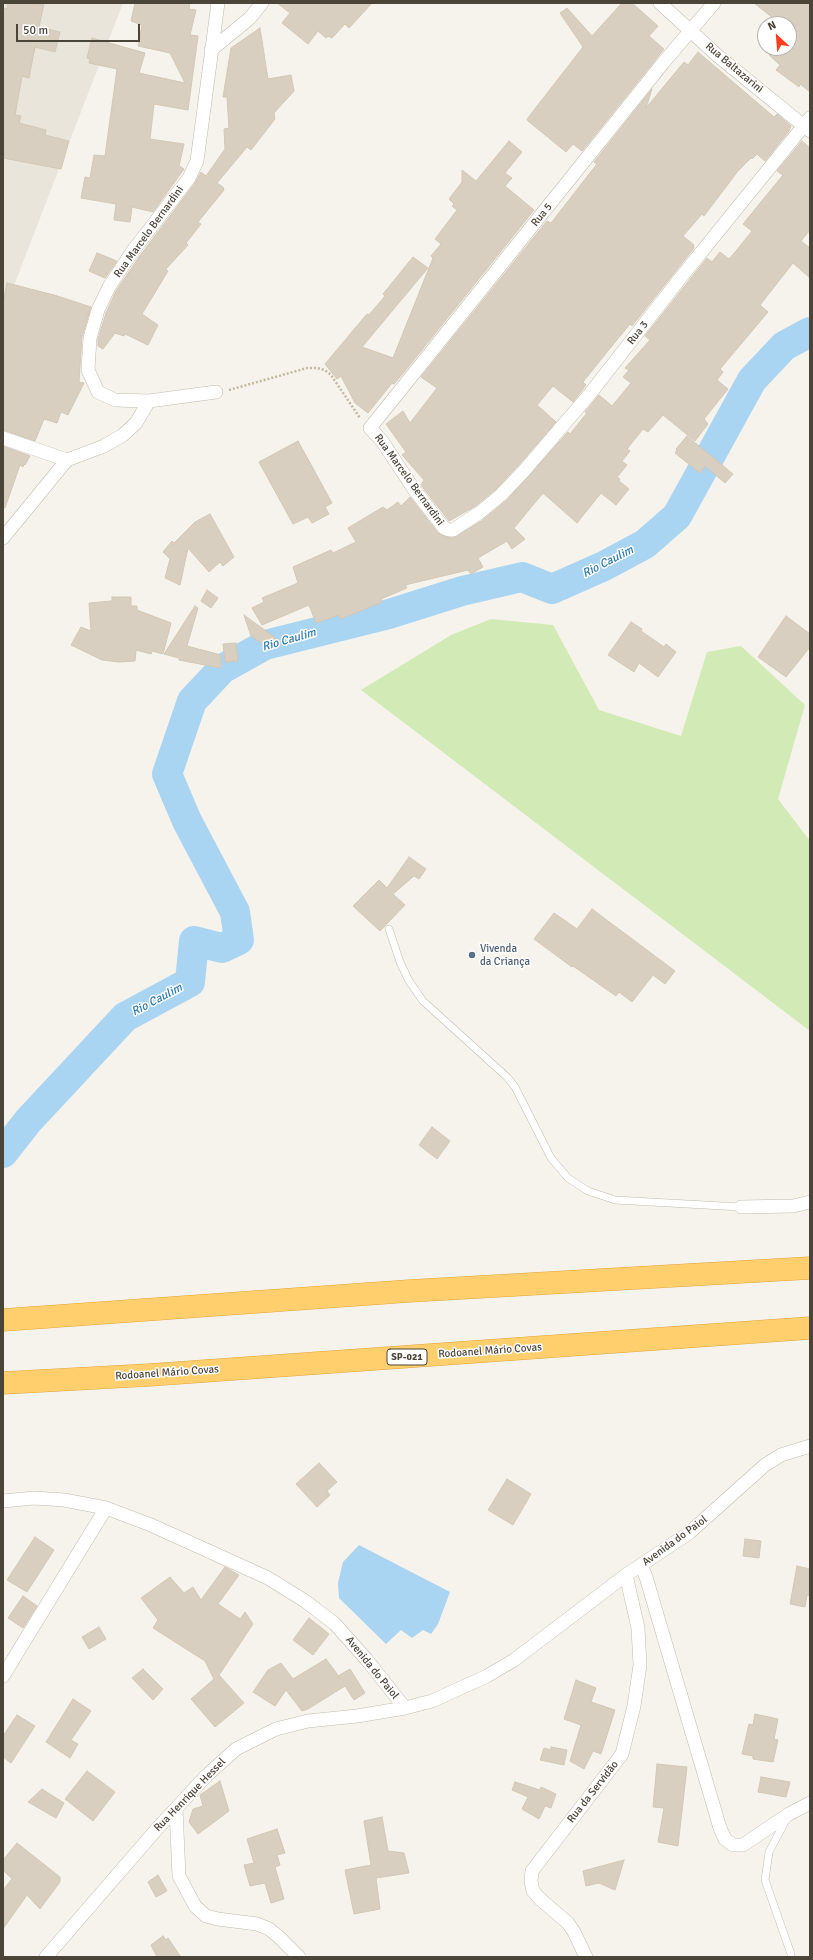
<!DOCTYPE html>
<html>
<head>
<meta charset="utf-8">
<style>
	body { margin:0 }
	#map { position:relative; width:813px; height:1960px; overflow:hidden; background:#f6f3ec; font-family:Signika,sans-serif }
	canvas { display:block }
	.frame { position:absolute; inset:0; border:4px solid #4b4439; pointer-events:none }
	.north { position:absolute; left:757px; top:16px; width:40px; height:40px; box-sizing:border-box; background:#fff; border:1px solid #b7b4b0; border-radius:50%; rotate:334deg; font-size:11px; font-weight:700; line-height:16px; text-align:center; color:#4b4439 }
	.north::after { content:''; display:block; margin:auto; width:14px; height:18px; background:#fc3f1d; clip-path:polygon(50% 0,100% 100%,50% 72%,0 100%) }
	.scale { position:absolute; left:16px; top:24px; width:124px; height:18px; box-sizing:border-box; border:2px solid #4b4439; border-top:0; padding-left:5px; font-size:12px; line-height:14px; white-space:nowrap; color:#4b4439; -webkit-text-stroke:3px #fff; paint-order:stroke }
</style>
</head>
<body>
<div id="map">
<canvas width="813" height="1960"></canvas>
<div class="frame"></div>
<div class="north">N</div>
<div class="scale">50 m</div>
</div>
<script>
const context = document.querySelector('canvas').getContext('2d');
context.lineJoin = 'round';
function fill(path, color) {
  context.fillStyle = color;
  context.fill(path, 'evenodd');
}
function toPath(rows) {
  const path = new Path2D();
  for (const r of rows) {
    path.moveTo(r[0], r[1]);
    for (let i = 2; i < r.length; i += 2) path.lineTo(r[i], r[i + 1]);
  }
  return path;
}
function stroke(path, color, width, dash) {
  context.strokeStyle = color;
  context.lineWidth = width;
  context.lineCap = dash ? 'butt' : 'round';
  context.setLineDash(dash || []);
  context.stroke(path);
}
function drawText(font, color, halo, rows, align = 'center') {
  context.font = font + ' Signika,sans-serif';
  context.lineWidth = 3;
  context.setLineDash([]);
  context.textBaseline = 'middle';
  context.strokeStyle = halo;
  context.fillStyle = color;
  for (const [text, x, y, turn = 0] of rows) {
    context.save();
    context.translate(x, y);
    context.rotate((+turn || 0) * Math.PI / 180);
    context.textAlign = isNaN(turn) ? turn : align;
    if (halo) context.strokeText(text, 0, 0);
    context.fillText(text, 0, 0);
    context.restore();
  }
}
fill(toPath([
	[3,3,123,3,3,314]
]), '#eae5da');
fill(toPath([
	[491,619,553,625,599,710,681,736,707,652,741,646,805,705,778,799,810,841,810,1031,361,690,451,635]
]), '#d2eab5');
fill(toPath([
	[359,1545,450,1592,438,1624,431,1634,423,1630,412,1638,401,1630,386,1644,339,1598,338,1583,343,1562]
]), '#a9d4f2');
stroke(toPath([
	[3,1153,28,1121,125,1017,190,982,194,941,222,948,239,940,235,912,187,821,167,774,192,701,222,669,265,645,389,614,462,591,522,577,552,589,604,566,645,544,677,516,752,380,784,346,810,332]
]), '#a9d4f2', 30);
const building = toPath([
	[8,3,44,4,39,27,60,32,55,52,35,47,29,78,22,76,15,115,21,116,19,123,46,130,45,135,69,141,61,169,3,158,3,8,7,9,8,3],
	[135,3,190,3,189,9,196,10,190,35,198,36,188,110,154,104,150,139,184,144,179,166,184,169,153,212,132,207,130,222,114,220,116,204,81,198,85,177,90,178,94,155,105,156,117,69,89,63,90,59,87,58,92,38,145,53,139,73,185,83,170,53,138,46,142,25,131,21,135,3],
	[277,3,372,3,349,28,345,24,332,38,328,36,326,38,318,31,308,44,282,23,290,13,277,3],
	[622,3,632,3,658,26,649,36,664,49,582,151,573,144,566,152,528,121,527,119,583,47,560,13,567,8,592,36,622,3],
	[754,3,810,3,810,92,800,84,799,87,776,70,780,65,769,55,774,48,789,48,789,24,777,24,778,22,754,3],
	[260,28,268,79,291,75,294,91,274,113,275,119,251,150,247,147,217,183,223,187,224,190,198,222,201,224,186,243,188,245,166,269,168,271,142,314,158,325,148,345,125,334,124,336,115,333,103,349,98,346,98,339,106,313,116,291,139,257,195,183,201,172,206,176,225,149,224,129,229,128,227,97,223,97,231,48,260,28],
	[698,52,774,117,777,114,791,126,789,131,765,161,757,154,752,159,751,158,738,171,704,216,702,214,683,236,694,245,693,246,694,248,632,326,630,324,607,352,583,382,586,385,573,402,553,386,537,405,556,422,517,467,496,489,474,507,449,521,421,485,424,480,402,455,406,452,386,424,403,411,410,423,437,388,421,377,547,221,551,223,597,164,594,162,652,89,646,108,684,62,688,65,698,52],
	[509,141,522,152,505,173,512,178,505,186,534,210,409,366,394,384,392,383,368,413,355,403,341,376,337,379,325,364,367,314,369,315,385,296,383,294,413,257,428,268,362,347,393,358,433,258,431,256,441,244,435,239,457,210,452,206,454,204,449,199,462,182,462,170,476,181,509,141],
	[802,141,810,148,810,230,801,241,810,248,810,278,793,263,760,305,768,312,720,369,723,372,717,380,728,389,704,419,708,424,695,441,663,415,648,432,643,429,627,449,630,451,622,461,627,465,617,477,620,479,619,481,629,489,616,505,601,493,577,523,543,493,514,528,525,539,512,549,507,541,478,558,483,567,471,574,468,570,405,585,407,588,381,599,382,602,341,619,339,615,316,623,309,605,262,625,252,608,264,602,262,598,298,583,293,567,331,550,333,553,356,542,348,528,383,507,387,510,398,502,401,506,410,497,438,533,446,537,453,538,483,520,506,501,568,432,570,434,587,413,585,412,599,395,612,406,631,383,623,377,629,370,625,368,650,340,645,336,707,258,712,262,720,252,729,259,736,251,752,231,743,224,783,175,777,171,802,141],
	[97,253,117,261,105,278,89,271,97,253],
	[7,283,54,295,91,307,82,337,79,382,84,383,68,415,61,412,57,423,44,419,35,441,3,430,3,304,7,283],
	[687,436,733,474,725,483,705,466,700,473,675,453,677,450,676,449,687,436],
	[298,441,332,503,325,507,329,514,312,523,308,517,293,524,259,462,298,441],
	[3,446,30,456,25,465,24,464,23,467,20,465,5,508,3,507,3,446],
	[210,514,234,557,223,566,220,562,209,572,188,548,180,585,165,578,170,559,163,552,172,541,174,543,195,522,210,514],
	[207,590,218,598,211,608,201,601,207,590],
	[112,597,131,597,131,606,137,606,137,610,171,623,163,654,152,651,151,654,136,650,135,661,119,662,102,660,71,645,81,627,91,631,89,603,112,601,112,597],
	[195,606,198,608,187,646,221,655,221,668,179,660,179,658,164,654,195,606],
	[244,615,277,639,263,644,251,636,244,615],
	[786,616,810,634,810,647,786,677,758,657,786,616],
	[631,622,642,629,641,631,664,647,666,644,676,652,658,677,639,663,634,672,608,655,631,622],
	[236,643,238,661,225,662,223,644,236,643],
	[409,857,426,869,419,879,414,876,393,894,405,905,380,931,353,906,379,880,387,888,409,857],
	[592,909,675,971,665,984,653,975,632,1002,619,992,616,996,573,966,572,967,534,939,554,913,577,929,592,909],
	[432,1127,450,1141,437,1159,419,1145,432,1127],
	[319,1463,337,1482,327,1491,330,1495,317,1507,296,1484,319,1463],
	[507,1479,531,1494,513,1525,488,1510,507,1479],
	[35,1537,54,1550,27,1592,7,1580,35,1537],
	[745,1539,761,1541,759,1558,743,1556,745,1539],
	[797,1566,810,1569,810,1596,807,1595,805,1607,790,1604,797,1566],
	[225,1567,239,1575,218,1604,240,1619,245,1612,253,1624,219,1675,244,1703,215,1727,191,1699,214,1679,205,1661,153,1628,158,1620,141,1598,170,1577,184,1593,193,1587,201,1600,225,1567],
	[23,1596,37,1606,23,1628,8,1618,23,1596],
	[309,1618,329,1634,313,1655,293,1640,309,1618],
	[99,1627,106,1639,89,1649,82,1637,99,1627],
	[326,1659,340,1678,338,1676,350,1669,365,1693,354,1700,345,1686,308,1709,302,1711,286,1690,275,1706,253,1692,268,1670,281,1663,293,1679,326,1659],
	[143,1669,163,1689,153,1700,132,1678,143,1669],
	[576,1680,596,1688,591,1702,615,1710,601,1754,593,1751,584,1769,570,1761,581,1725,564,1719,576,1680],
	[73,1699,91,1711,71,1740,78,1744,70,1758,46,1742,73,1699],
	[755,1714,778,1719,774,1739,778,1740,773,1762,753,1759,753,1756,742,1754,749,1724,753,1725,755,1714],
	[17,1715,35,1726,11,1763,3,1757,3,1736,17,1715],
	[551,1747,567,1750,564,1765,540,1760,544,1748,551,1750,551,1747],
	[657,1764,687,1767,678,1846,658,1842,664,1808,653,1807,657,1764],
	[87,1771,115,1792,93,1821,65,1799,87,1771],
	[761,1777,790,1782,786,1797,758,1792,761,1777],
	[220,1781,229,1811,198,1834,189,1822,193,1809,203,1806,200,1795,220,1781],
	[515,1782,540,1790,541,1787,556,1794,551,1808,545,1806,539,1819,522,1809,528,1797,512,1790,515,1782],
	[42,1789,64,1803,56,1818,28,1802,42,1789],
	[382,1817,388,1851,404,1853,409,1873,376,1878,380,1909,354,1914,345,1870,371,1865,364,1821,382,1817],
	[277,1829,285,1853,277,1855,280,1865,275,1867,284,1899,271,1903,265,1883,250,1886,244,1865,254,1863,247,1839,277,1829],
	[17,1843,60,1877,60,1882,40,1909,27,1895,3,1929,3,1890,12,1879,3,1870,3,1860,17,1843],
	[624,1860,615,1890,599,1883,586,1886,583,1871,624,1860],
	[158,1875,167,1891,156,1897,148,1882,158,1875],
	[163,1936,166,1940,168,1938,181,1957,157,1957,151,1945,163,1936]
]);
fill(building, '#d8cfc1');
stroke(building, '#d3c7b4', 1);
const service = toPath([
	[389,929,400,962,409,981,423,1001,507,1077,515,1087,551,1158,568,1178,588,1191,615,1200,741,1207],
	[787,1818,769,1852,765,1880,791,1954]
]);
const minor = toPath([
	[660,3,718,56,810,131],
	[714,3,663,63,370,428,382,441,413,488,444,528,449,530,453,530,479,513,501,495,523,472,589,395,678,281,810,118],
	[211,50,250,18,262,3],
	[216,392,149,401,115,400,98,392,88,370,90,338,98,310,109,287,132,252,189,178,197,161,218,3],
	[3,438,67,460],
	[3,538,67,460,104,446,123,435,136,423,149,401],
	[741,1207,793,1206,810,1202],
	[3,1501,34,1498,64,1500,106,1508,151,1525,268,1578,305,1601,335,1624,367,1660,405,1708],
	[641,1565,646,1577,720,1828,725,1839,733,1845,743,1845,789,1814,810,1803],
	[3,1676,106,1508],
	[176,1809,179,1876,195,1906,206,1916,218,1919,257,1924,269,1929,279,1937,299,1957],
	[46,1957,156,1830,206,1776,236,1749,276,1729,308,1721,357,1716,405,1708,432,1701,487,1676,514,1660,626,1575,689,1533,765,1465,781,1455,810,1446],
	[586,1957,574,1932,568,1923,540,1899,533,1891,531,1881,532,1871,622,1754,634,1706,640,1665,638,1628,626,1575]
]);
const motorway = toPath([
	[3,1320,409,1291,810,1268],
	[3,1383,149,1375,810,1328]
]);
stroke(service, '#c2bbae', 8);
stroke(minor, '#c2bbae', 14);
stroke(motorway, '#e0a43c', 23);
stroke(toPath([
	[229,390,307,368,317,368,325,370,331,375,360,418]
]), '#c4b79f', 2.5, [2, 2]);
stroke(service, '#fff', 7);
stroke(minor, '#fff', 13);
stroke(motorway, '#ffcf6e', 22);
for (const [x, y, r, color] of [
	[472,955,4,"#5c6f8a"]
]) {
  const dot = new Path2D();
  dot.arc(x, y, r, 0, 2 * Math.PI);
  context.fillStyle = color;
  context.fill(dot);
  stroke(dot, '#fff', 1.5);
}
for (const [x, y, w] of [
	[407,1357,40]
]) {
  const box = new Path2D();
  box.roundRect(x - w / 2, y - 8, w, 16, 3);
  context.fillStyle = '#fff';
  context.fill(box);
  stroke(box, '#4b4439', 1);
}
drawText('bold 10px', '#4b4439', null, [
	["SP-021",407,1357]
]);
drawText('11px', '#4b4439', '#fff', [
	["Rua Baltazarini",734,68,40],
	["Rua 5",542,215,-51],
	["Rua Marcelo Bernardini",149,232,-54],
	["Rua 3",638,333,-52],
	["Rua Marcelo Bernardini",409,480,54],
	["Rodoanel Mário Covas",490,1351,-4],
	["Rodoanel Mário Covas",167,1373,-4],
	["Avenida do Paiol",675,1541,-36],
	["Avenida do Paiol",372,1668,51],
	["Rua da Servidão",593,1792,-52],
	["Rua Henrique Hessel",190,1795,-46]
]);
drawText('11px', '#4e5e75', '#fff', [
	["Vivenda",480,949],
	["da Criança",480,962]
], 'left');
drawText('italic 12px', '#2e7ab2', '#fff', [
	["Rio Caulim",608,562,-27],
	["Rio Caulim",289,640,-16],
	["Rio Caulim",157,1000,-28]
]);
</script>
</body>
</html>
